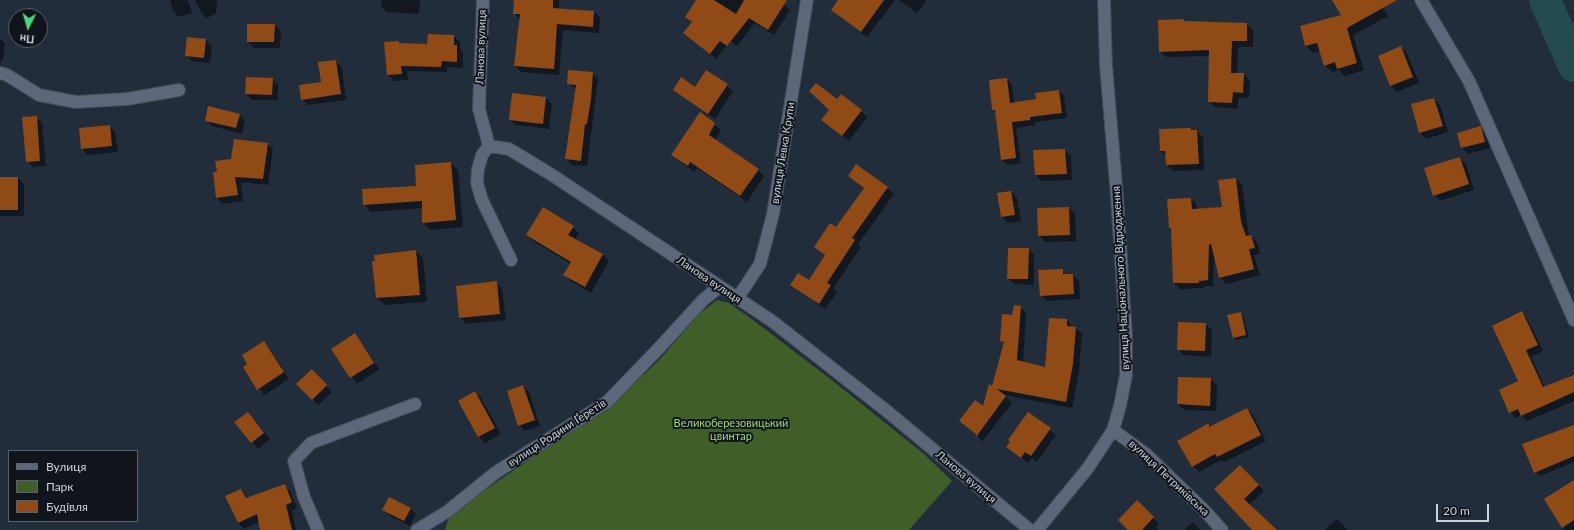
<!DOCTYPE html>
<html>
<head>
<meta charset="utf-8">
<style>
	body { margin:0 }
	#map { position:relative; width:1574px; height:530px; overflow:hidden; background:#222d3b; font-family:Lato,sans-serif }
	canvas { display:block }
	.legend { position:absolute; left:8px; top:450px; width:130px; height:72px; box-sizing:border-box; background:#10151b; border:1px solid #5b6168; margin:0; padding:5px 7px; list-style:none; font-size:12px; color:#cbd2db }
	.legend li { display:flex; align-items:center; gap:8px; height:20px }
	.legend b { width:20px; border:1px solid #5b6168 }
	.north { position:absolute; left:8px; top:8px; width:40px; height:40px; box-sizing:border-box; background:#10151b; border:1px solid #5b6168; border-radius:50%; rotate:185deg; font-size:11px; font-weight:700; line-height:16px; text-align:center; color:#cbd2db }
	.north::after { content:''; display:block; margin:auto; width:14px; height:18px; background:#49d778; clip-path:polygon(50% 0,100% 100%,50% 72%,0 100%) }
	.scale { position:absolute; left:1436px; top:504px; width:53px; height:18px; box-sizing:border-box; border:2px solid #cbd2db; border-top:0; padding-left:5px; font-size:12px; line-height:14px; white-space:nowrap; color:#cbd2db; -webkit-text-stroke:3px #10151b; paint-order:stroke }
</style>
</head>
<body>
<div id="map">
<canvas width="1574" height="530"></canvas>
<ul class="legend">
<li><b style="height:5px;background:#5c6879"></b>Вулиця</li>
<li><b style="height:11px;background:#3f5e28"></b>Парк</li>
<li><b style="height:11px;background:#8f4a15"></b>Будівля</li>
</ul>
<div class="north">Пн</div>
<div class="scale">20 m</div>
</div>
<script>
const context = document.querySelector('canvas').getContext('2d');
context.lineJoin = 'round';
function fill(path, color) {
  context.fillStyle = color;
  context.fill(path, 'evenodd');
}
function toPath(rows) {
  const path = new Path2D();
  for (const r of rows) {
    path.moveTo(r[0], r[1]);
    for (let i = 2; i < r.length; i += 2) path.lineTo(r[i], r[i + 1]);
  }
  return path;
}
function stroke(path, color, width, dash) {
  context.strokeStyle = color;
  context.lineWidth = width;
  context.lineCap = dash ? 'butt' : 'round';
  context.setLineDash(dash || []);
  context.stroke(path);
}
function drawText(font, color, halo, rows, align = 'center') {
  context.font = font + ' Lato,sans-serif';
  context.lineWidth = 4;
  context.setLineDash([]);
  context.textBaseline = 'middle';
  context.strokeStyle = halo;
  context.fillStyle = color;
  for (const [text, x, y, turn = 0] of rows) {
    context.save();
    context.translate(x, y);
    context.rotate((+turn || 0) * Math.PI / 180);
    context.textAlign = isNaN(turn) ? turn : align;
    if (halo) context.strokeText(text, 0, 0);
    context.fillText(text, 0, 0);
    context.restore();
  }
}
fill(toPath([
	[717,300,729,303,753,320,833,381,924,454,952,481,909,530,445,530,449,517,476,496,618,399,660,359,699,314]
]), '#3f5e28');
fill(toPath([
	[170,0,188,0,192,13,179,17,173,11],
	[195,0,217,0,216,14,207,18,201,12],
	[382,0,420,0,419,14,387,12,381,6],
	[515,0,559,0,559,9,594,12,600,18,599,33,563,30,559,75,521,72,515,66,520,20,514,13],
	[697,0,778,0,790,10,774,35,755,23,737,46,730,41,716,59,685,33,692,23,686,17],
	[839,0,895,0,867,37,832,10],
	[899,0,925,0,926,1,917,13],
	[1333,0,1378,0,1388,16,1353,35,1364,70,1345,76,1339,70,1332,72,1325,65,1320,51,1313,53,1306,46,1342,16],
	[1183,20,1185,22,1247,24,1253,30,1253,47,1238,47,1237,74,1244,74,1250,80,1249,98,1238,98,1238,109,1215,107,1209,101,1210,56,1166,57,1160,51],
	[275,25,281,31,280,48,254,48,248,42],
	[454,36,460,42,460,49,463,52,463,68,447,67,447,72,407,71,408,80,394,81,388,75,385,43,399,42,401,44,428,45],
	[0,38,5,43,3,60,2,59,0,66],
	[206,40,212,46,210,63,192,61,186,55],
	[1401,47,1407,53,1419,83,1397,92,1391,86],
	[335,61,342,67,346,100,308,105,302,99,322,83],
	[592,73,598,79,587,166,572,165,566,159,576,90,568,83],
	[272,79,278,85,278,100,252,100,246,94],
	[1007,79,1012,85,1014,103,1037,100,1059,91,1064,96,1067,118,1035,122,1035,125,1016,128,1021,163,1008,165,1002,160,996,113,993,110],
	[727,85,733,91,715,119,674,90],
	[513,95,546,98,552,104,549,129,516,125,510,119],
	[1434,99,1440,105,1448,132,1426,139,1420,133],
	[837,101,861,111,867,117,849,141,822,120],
	[239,114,245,121,242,134,212,126,206,120],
	[700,114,721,130,715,141,758,170,764,176,747,202,697,168,694,172,672,155],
	[36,117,42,123,46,166,33,167,27,161],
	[109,126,115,132,118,152,88,155,82,149],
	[1481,128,1487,134,1490,148,1468,154,1462,148],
	[1191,129,1197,131,1203,137,1204,170,1173,171,1167,165,1166,156,1160,151],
	[267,144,273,149,268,185,241,182,243,201,223,204,217,198,214,173,218,173,231,160],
	[1065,150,1071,156,1072,180,1042,181,1036,175,1034,151],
	[1460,158,1466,164,1474,190,1440,201,1434,195],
	[451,163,458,170,463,227,431,230,423,223,423,208,371,212,364,204,417,186],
	[857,165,894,194,858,244,861,247,833,289,837,292,825,309,791,285,809,281,826,256,815,247,836,229,865,189,849,176],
	[0,178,18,178,24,184,24,216,0,216],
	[1236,179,1242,185,1249,236,1251,236,1257,242,1260,254,1254,255,1260,275,1226,284,1220,278,1214,259,1213,286,1204,286,1204,288,1180,289,1174,283,1172,230,1170,228,1191,199,1197,205,1197,210,1223,208],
	[1011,192,1017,198,1021,221,1008,223,1002,217],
	[1069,208,1075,214,1076,241,1045,242,1039,236],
	[544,209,573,227,579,233,575,240,603,255,609,261,591,293,571,281,565,275,571,264,533,241,528,235],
	[1028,249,1034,255,1034,285,1014,284,1008,278],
	[415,251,423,258,427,302,385,305,377,298],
	[1062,270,1067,275,1073,275,1079,281,1080,299,1047,301,1041,295],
	[496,282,502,288,506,320,466,324,460,318,457,286],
	[1020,307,1026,313,1023,363,1046,369,1067,320,1073,328,1076,328,1082,334,1079,371,1072,408,1004,395,1012,403,982,442,977,435,984,408,993,388,1005,344,1001,341,1012,316],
	[1241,313,1243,316,1249,337,1236,340,1234,337],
	[1522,313,1527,318,1543,351,1531,356,1545,388,1574,376,1574,401,1527,421,1521,415,1516,418,1510,412,1519,382],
	[1206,324,1212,330,1211,357,1184,355,1178,349],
	[354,335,379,369,357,384,332,349],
	[264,343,270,349,289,379,264,395,244,367,249,365],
	[312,370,332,392,318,405,298,384],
	[1211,379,1217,386,1216,411,1184,410,1178,404],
	[523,386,529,392,540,426,525,431,519,425],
	[475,392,481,398,501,434,485,443,479,437,459,401],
	[1247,409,1253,415,1266,441,1224,462,1221,460,1199,472,1193,466,1179,441,1209,425,1212,427],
	[248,413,270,439,258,449,236,422],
	[1028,413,1056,435,1037,462,1032,458,1028,463,1008,447],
	[1574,426,1574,462,1540,476,1534,470,1523,445],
	[1240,466,1264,491,1249,505,1276,530,1251,530,1251,527,1215,489],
	[284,485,290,491,297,508,292,511,296,530,261,530,259,522,244,529,238,523,226,497,241,490,248,498],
	[1574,487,1574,530,1565,530,1562,527],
	[1137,502,1159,524,1156,527,1159,530,1129,530],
	[410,508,416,514,410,526,390,516,384,510],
	[1337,519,1348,530,1324,530],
	[1193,522,1200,530,1184,530]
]), '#0007');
stroke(toPath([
	[1545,0,1574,66]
]), '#244b4d', 32);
fill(toPath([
	[514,0,553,0,553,8,594,11,593,27,557,24,554,69,514,66,520,14,513,14],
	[696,0,714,0,736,14,744,0,787,0,768,30,749,18,727,46,720,41,710,54,683,33,692,22,685,17],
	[838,0,884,0,861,32,831,10],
	[1332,0,1397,0,1347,28,1357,63,1337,69,1335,62,1324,66,1317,43,1305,46,1300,26,1341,15],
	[1184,19,1184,21,1247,23,1247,41,1232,41,1231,73,1244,73,1243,93,1233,92,1232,103,1208,102,1209,50,1159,52,1158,20],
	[247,24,275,24,274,42,247,42],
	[428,34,454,35,454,45,457,45,457,62,442,61,441,67,401,66,402,74,387,75,384,42,399,41,399,43,427,44],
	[187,37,206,39,204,58,185,56],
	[1401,46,1413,77,1390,86,1378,56],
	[336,60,341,94,301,100,299,85,321,82,318,62],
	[568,70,593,72,591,99,587,124,585,124,581,161,565,159,576,85,567,84],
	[706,70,728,84,708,114,673,90,681,77,695,87],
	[246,77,273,78,272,95,245,94],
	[1007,78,1010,103,1036,99,1035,93,1059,90,1062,113,1030,117,1030,120,1012,122,1016,158,1001,160,995,110,992,110,989,80],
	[816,83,837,99,841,94,862,110,842,136,821,120,829,110,809,91],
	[512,93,546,97,543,124,509,120],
	[1434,98,1443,126,1419,133,1411,104],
	[208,106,240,114,236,128,205,121],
	[700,112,715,123,709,135,759,169,740,196,690,162,688,166,671,155],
	[37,116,40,161,26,162,22,117],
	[110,125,112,146,81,149,79,128],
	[1481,126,1485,142,1461,148,1457,133],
	[1191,128,1191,130,1197,130,1199,164,1166,165,1165,151,1160,151,1159,129],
	[234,139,268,143,263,179,235,177,238,195,216,198,213,172,217,172,215,161,231,159],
	[1065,149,1067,174,1035,175,1033,150],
	[1460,157,1469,184,1433,196,1424,168],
	[451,162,456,220,422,223,422,201,363,205,362,189,416,186,415,165],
	[856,164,888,187,852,238,855,240,827,283,831,285,819,304,790,285,798,273,809,280,825,255,814,247,830,223,836,227,864,188,848,176],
	[0,177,18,177,18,210,0,210],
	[1236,178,1241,222,1246,236,1251,235,1255,248,1249,249,1254,269,1219,278,1211,244,1209,244,1208,280,1199,281,1199,283,1173,283,1171,228,1169,228,1167,199,1191,198,1192,209,1222,207,1218,180],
	[1011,191,1015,215,1001,217,997,193],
	[543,207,574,226,568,235,603,254,585,287,563,275,571,262,526,235],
	[1069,207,1070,235,1038,236,1037,208],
	[1008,248,1029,248,1028,279,1007,279],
	[416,250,420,295,376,298,372,261,375,261,374,255],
	[1063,269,1063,274,1073,274,1074,294,1040,296,1038,270],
	[497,281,500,314,459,318,456,286],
	[1014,305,1021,306,1017,360,1045,367,1049,318,1067,319,1067,326,1076,327,1073,364,1066,402,997,389,1006,396,976,437,976,434,959,421,975,400,983,406,989,384,992,386,1004,342,1000,341,1002,314,1012,315],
	[1522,311,1538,345,1526,350,1543,387,1574,375,1574,392,1521,416,1518,409,1509,413,1499,390,1518,381,1492,326],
	[1241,312,1246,335,1233,338,1227,315],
	[1178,322,1206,323,1205,351,1177,350],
	[355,333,374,363,350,378,331,349],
	[264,341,284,372,257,390,243,367,247,364,242,355],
	[312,369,327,385,312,400,296,384],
	[1178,377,1211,378,1210,406,1177,404],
	[523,385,535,420,518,426,507,391],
	[475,391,495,428,478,437,458,401],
	[1247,408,1261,435,1217,457,1215,454,1192,467,1177,441,1209,423,1209,427],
	[248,412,264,433,251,443,234,422],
	[1028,412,1051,428,1031,456,1025,452,1021,458,1006,447,1010,442,1008,440],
	[1574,425,1574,456,1534,473,1522,444],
	[1240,465,1259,485,1244,499,1277,530,1252,530,1214,489],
	[1574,480,1574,520,1562,528,1544,499],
	[285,484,292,502,286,505,292,530,260,530,257,514,238,523,225,496,241,489,246,498],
	[389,497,411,508,404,521,382,510],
	[1137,500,1154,517,1142,530,1128,530,1118,520]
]), '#8f4a15');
const minor = toPath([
	[483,0,479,109,489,146,509,149,552,175,772,321,888,412,1030,530],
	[1421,0,1469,81,1574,320],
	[0,73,7,75,39,95,76,102,127,99,179,90],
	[489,146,482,155,478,169,477,183,482,200,511,260],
	[737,299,760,264,773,214,807,0],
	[1113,430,1146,454,1204,510,1222,530],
	[318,530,304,497,294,461,311,443,415,404],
	[417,530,448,511,495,473,607,402,660,347,703,300,719,287],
	[1037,530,1088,468,1113,430,1120,406,1126,375,1126,335,1117,197,1106,66,1104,0]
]);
stroke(minor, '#414a56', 14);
stroke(minor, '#5c6879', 12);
drawText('11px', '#cbd2db', '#10151b', [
	["Ланова вулиця",481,47,-88],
	["вулиця Левка Крупи",783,153,-81],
	["вулиця Національного Відродження",1121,278,-93],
	["Ланова вулиця",709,280,34],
	["вулиця Родини Ґеретів",557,433,-33],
	["Ланова вулиця",966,477,40],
	["вулиця Петриківська",1169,478,43]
]);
drawText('11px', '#9fd976', '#10151b', [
	["Великоберезовицький",731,423],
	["цвинтар",731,436]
]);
</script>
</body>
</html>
